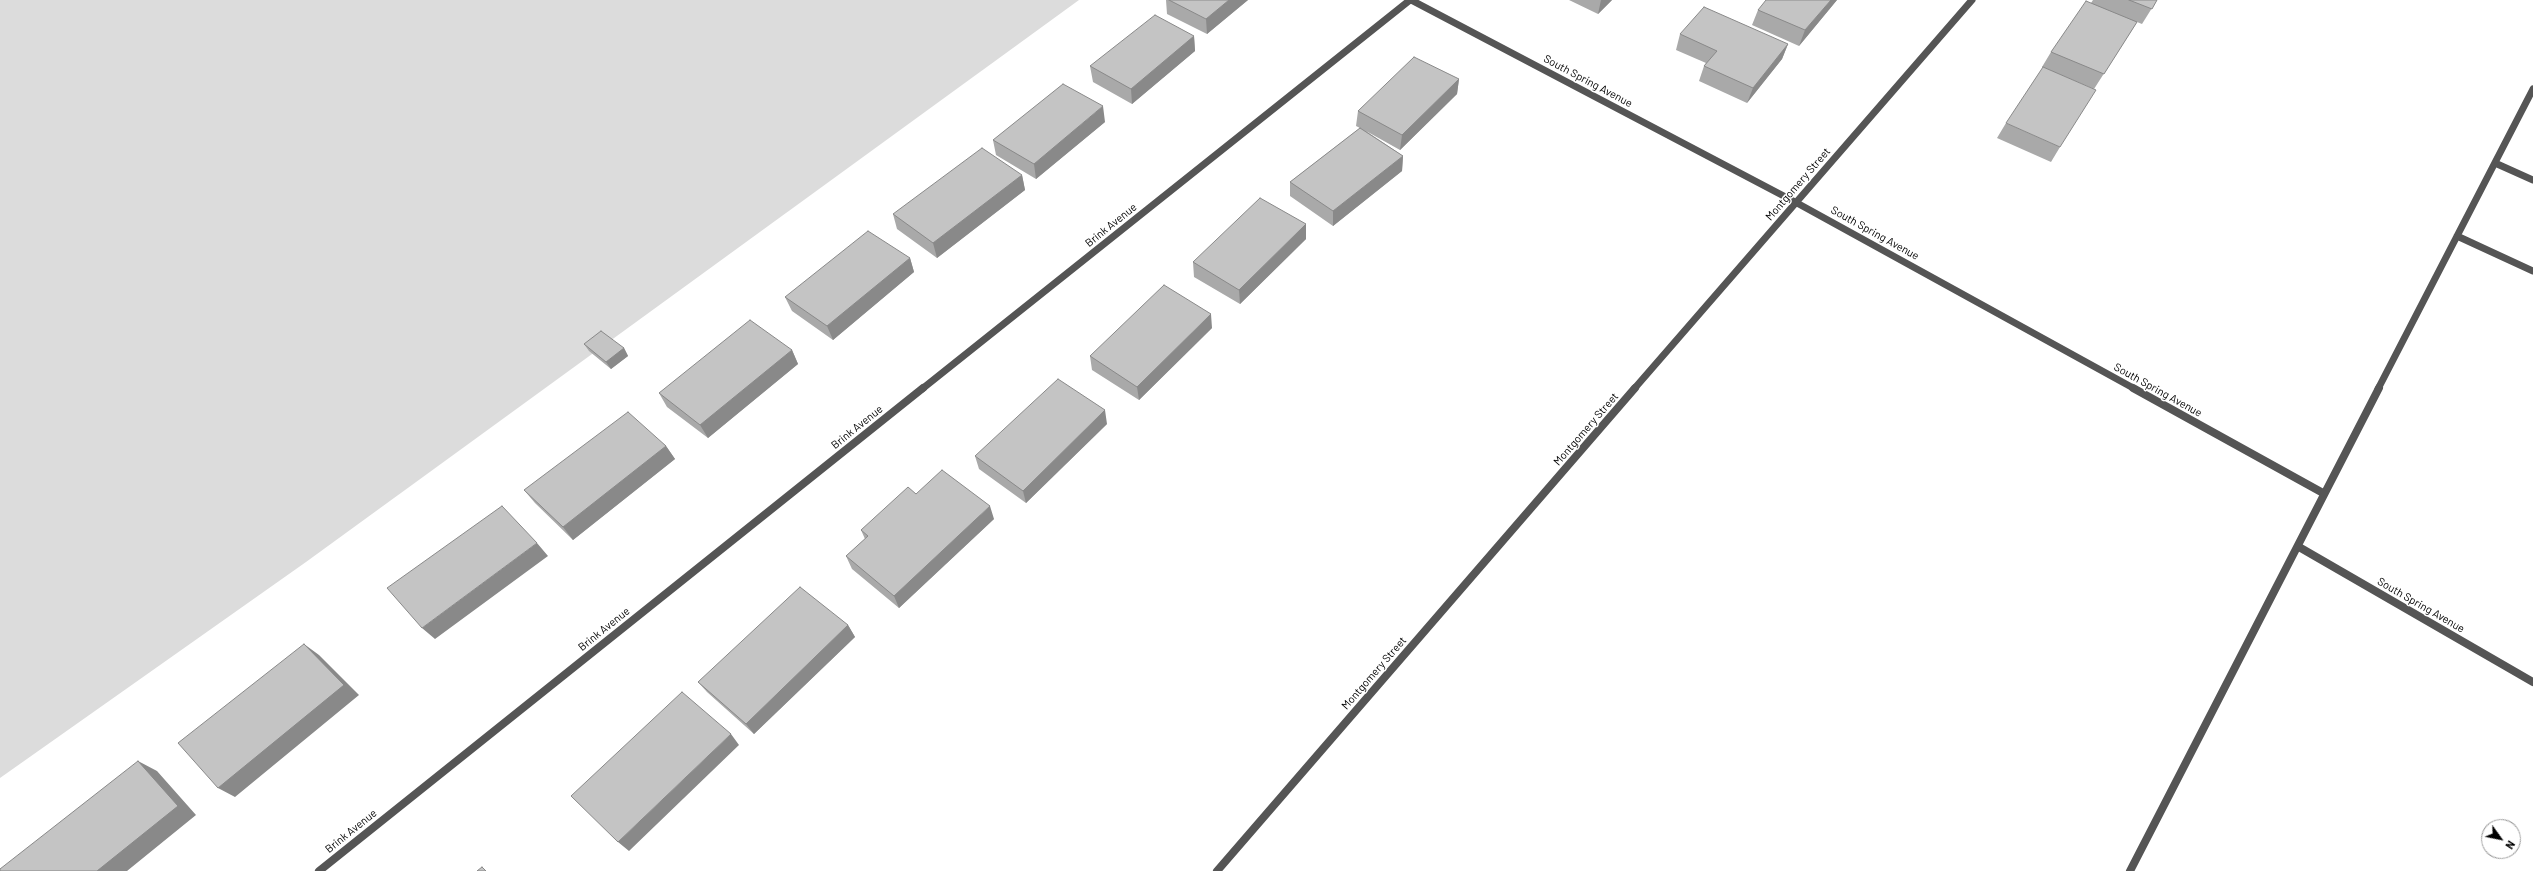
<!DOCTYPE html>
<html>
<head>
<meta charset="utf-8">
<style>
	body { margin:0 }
	#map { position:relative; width:2533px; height:871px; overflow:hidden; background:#fff; font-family:Barlow,sans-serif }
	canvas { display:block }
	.north { position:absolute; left:2481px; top:819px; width:40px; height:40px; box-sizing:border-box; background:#fff; border:1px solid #999; border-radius:50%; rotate:123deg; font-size:11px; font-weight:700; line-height:16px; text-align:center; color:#000 }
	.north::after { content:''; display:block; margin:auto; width:14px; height:18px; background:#000; clip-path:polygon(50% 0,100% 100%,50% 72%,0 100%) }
</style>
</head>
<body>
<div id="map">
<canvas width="2533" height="871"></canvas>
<div class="north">N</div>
</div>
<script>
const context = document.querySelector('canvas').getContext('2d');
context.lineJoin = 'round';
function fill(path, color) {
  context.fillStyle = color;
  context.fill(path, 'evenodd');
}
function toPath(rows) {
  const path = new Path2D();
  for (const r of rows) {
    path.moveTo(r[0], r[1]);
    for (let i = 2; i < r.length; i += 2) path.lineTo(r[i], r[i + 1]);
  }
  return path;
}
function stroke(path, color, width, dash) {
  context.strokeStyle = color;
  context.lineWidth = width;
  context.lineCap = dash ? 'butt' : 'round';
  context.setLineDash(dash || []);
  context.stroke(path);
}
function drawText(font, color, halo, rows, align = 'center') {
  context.font = font + ' Barlow,sans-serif';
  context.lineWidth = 3;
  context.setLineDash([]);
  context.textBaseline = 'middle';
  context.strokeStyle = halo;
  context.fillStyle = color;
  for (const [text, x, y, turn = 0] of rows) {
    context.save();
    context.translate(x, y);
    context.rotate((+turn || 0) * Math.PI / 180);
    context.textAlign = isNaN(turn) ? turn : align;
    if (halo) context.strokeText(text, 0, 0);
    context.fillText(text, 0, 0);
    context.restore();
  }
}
fill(toPath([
	[0,0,1079,0,306,562,0,778]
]), '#dcdcdc');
stroke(toPath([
	[2495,163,2533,180],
	[2457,236,2533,271],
	[2378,389,2533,89]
]), '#555', 7);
stroke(toPath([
	[2130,871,2379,388]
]), '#555', 8);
stroke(toPath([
	[1411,0,1797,203,2135,389],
	[922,389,1410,0],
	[1634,389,1972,0]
]), '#555', 7);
stroke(toPath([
	[2133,388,2323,493],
	[2299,547,2533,682],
	[319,871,923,388],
	[1217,871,1635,388]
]), '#555', 8);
fill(toPath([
	[1166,0,1248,0,1207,34,1167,14],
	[1569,0,1612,0,1598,14],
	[1837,0,1799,46,1752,25,1758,10],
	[2093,0,2157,0,2142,24,2137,22,2094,89,2042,67,2051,52,2091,3],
	[1680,34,1788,44,1782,59,1747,103,1699,81,1704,66,1706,63,1676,50],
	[1194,36,1195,51,1132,104,1093,82,1090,66],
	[1459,79,1457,94,1400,150,1366,131,1403,156,1402,171,1333,226,1290,196,1290,182,1360,128,1356,126,1358,111],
	[1105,122,1036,179,996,155,993,140],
	[2006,123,2060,147,2051,162,1997,138],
	[1022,175,1025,190,937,258,897,229,893,214],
	[1306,224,1306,239,1240,304,1194,277,1193,262],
	[910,258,914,272,833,340,792,311,785,297],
	[1212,328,1139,400,1092,370,1090,356],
	[584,344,624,348,628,356,611,369,589,351],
	[792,350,798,364,708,438,667,407,659,393],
	[1107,424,1026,503,979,469,975,456],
	[666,446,675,459,573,540,535,503,524,490],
	[916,494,994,519,899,608,852,569,846,556,865,539,861,530],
	[848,625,855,637,754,734,707,692,698,682]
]), '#a9a9a9');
fill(toPath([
	[1229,0,1248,0,1207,34,1206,19],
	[1601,0,1612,0,1598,14],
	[1831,0,1837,0,1799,46,1805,30],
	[1194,36,1195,51,1132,104,1131,89],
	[1788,44,1782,59,1747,103,1753,88],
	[1459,79,1457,94,1400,150,1402,135],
	[1103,106,1105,122,1036,179,1034,164],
	[1403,156,1402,171,1333,226,1333,211],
	[1022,175,1025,190,937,258,933,243],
	[1306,224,1306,239,1240,304,1239,290],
	[910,258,914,272,833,340,827,326],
	[1211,314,1212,328,1139,400,1137,387],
	[624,348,628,356,611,369,606,362],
	[792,350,798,364,708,438,700,425],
	[1105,410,1107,424,1026,503,1023,491],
	[666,446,675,459,573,540,563,527],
	[990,506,994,519,899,608,894,596],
	[537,543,548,556,435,639,422,628],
	[848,625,855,637,754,734,746,724],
	[304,644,319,655,359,695,235,797,218,788],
	[731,734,739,745,629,851,618,842],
	[138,761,157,771,196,815,127,871,97,871]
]), '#898989');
const building = toPath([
	[1169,0,1229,0,1206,19,1169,0],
	[1766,0,1831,0,1805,30,1758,10,1766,0],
	[2129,0,2157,0,2152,9,2129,0],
	[2086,1,2137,22,2104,74,2051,52,2086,1],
	[1704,7,1788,44,1753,88,1704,66,1717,51,1680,34,1704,7],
	[1155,15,1194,36,1131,89,1090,66,1155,15],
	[1414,57,1459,79,1402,135,1358,111,1414,57],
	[2043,67,2096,90,2060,147,2006,123,2043,67],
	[1063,84,1103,106,1034,164,993,140,1063,84],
	[1360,128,1403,156,1333,211,1290,182,1360,128],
	[982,148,1022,175,933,243,893,214,982,148],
	[1260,198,1306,224,1239,290,1193,262,1260,198],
	[868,231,910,258,827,326,785,297,868,231],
	[1164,285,1211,314,1137,387,1090,356,1164,285],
	[750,320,792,350,700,425,659,393,750,320],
	[601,331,624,348,606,362,584,344,601,331],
	[1058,379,1105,410,1023,491,975,456,1058,379],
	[628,412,666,446,563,527,524,490,628,412],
	[942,470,990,506,894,596,846,556,868,536,861,530,908,487,916,494,942,470],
	[502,506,537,543,422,628,387,588,502,506],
	[800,587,848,625,746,724,698,682,800,587],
	[304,644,344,685,218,788,178,743,304,644],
	[682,692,731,734,618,842,571,796,682,692],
	[138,761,178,806,97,871,0,871,0,869,138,761],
	[482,867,486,871,477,871,482,867]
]);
fill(building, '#c4c4c4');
stroke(building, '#898989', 1);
drawText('11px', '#000', '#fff', [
	["South Spring Avenue",1588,81,28],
	["Montgomery Street",1798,184,-49],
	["Brink Avenue",1111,225,-39],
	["South Spring Avenue",1875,233,29],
	["South Spring Avenue",2158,390,29],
	["Brink Avenue",857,427,-39],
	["Montgomery Street",1586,429,-49],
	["South Spring Avenue",2421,605,30],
	["Brink Avenue",604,629,-39],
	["Montgomery Street",1374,673,-49],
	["Brink Avenue",351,831,-39]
]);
</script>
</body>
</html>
